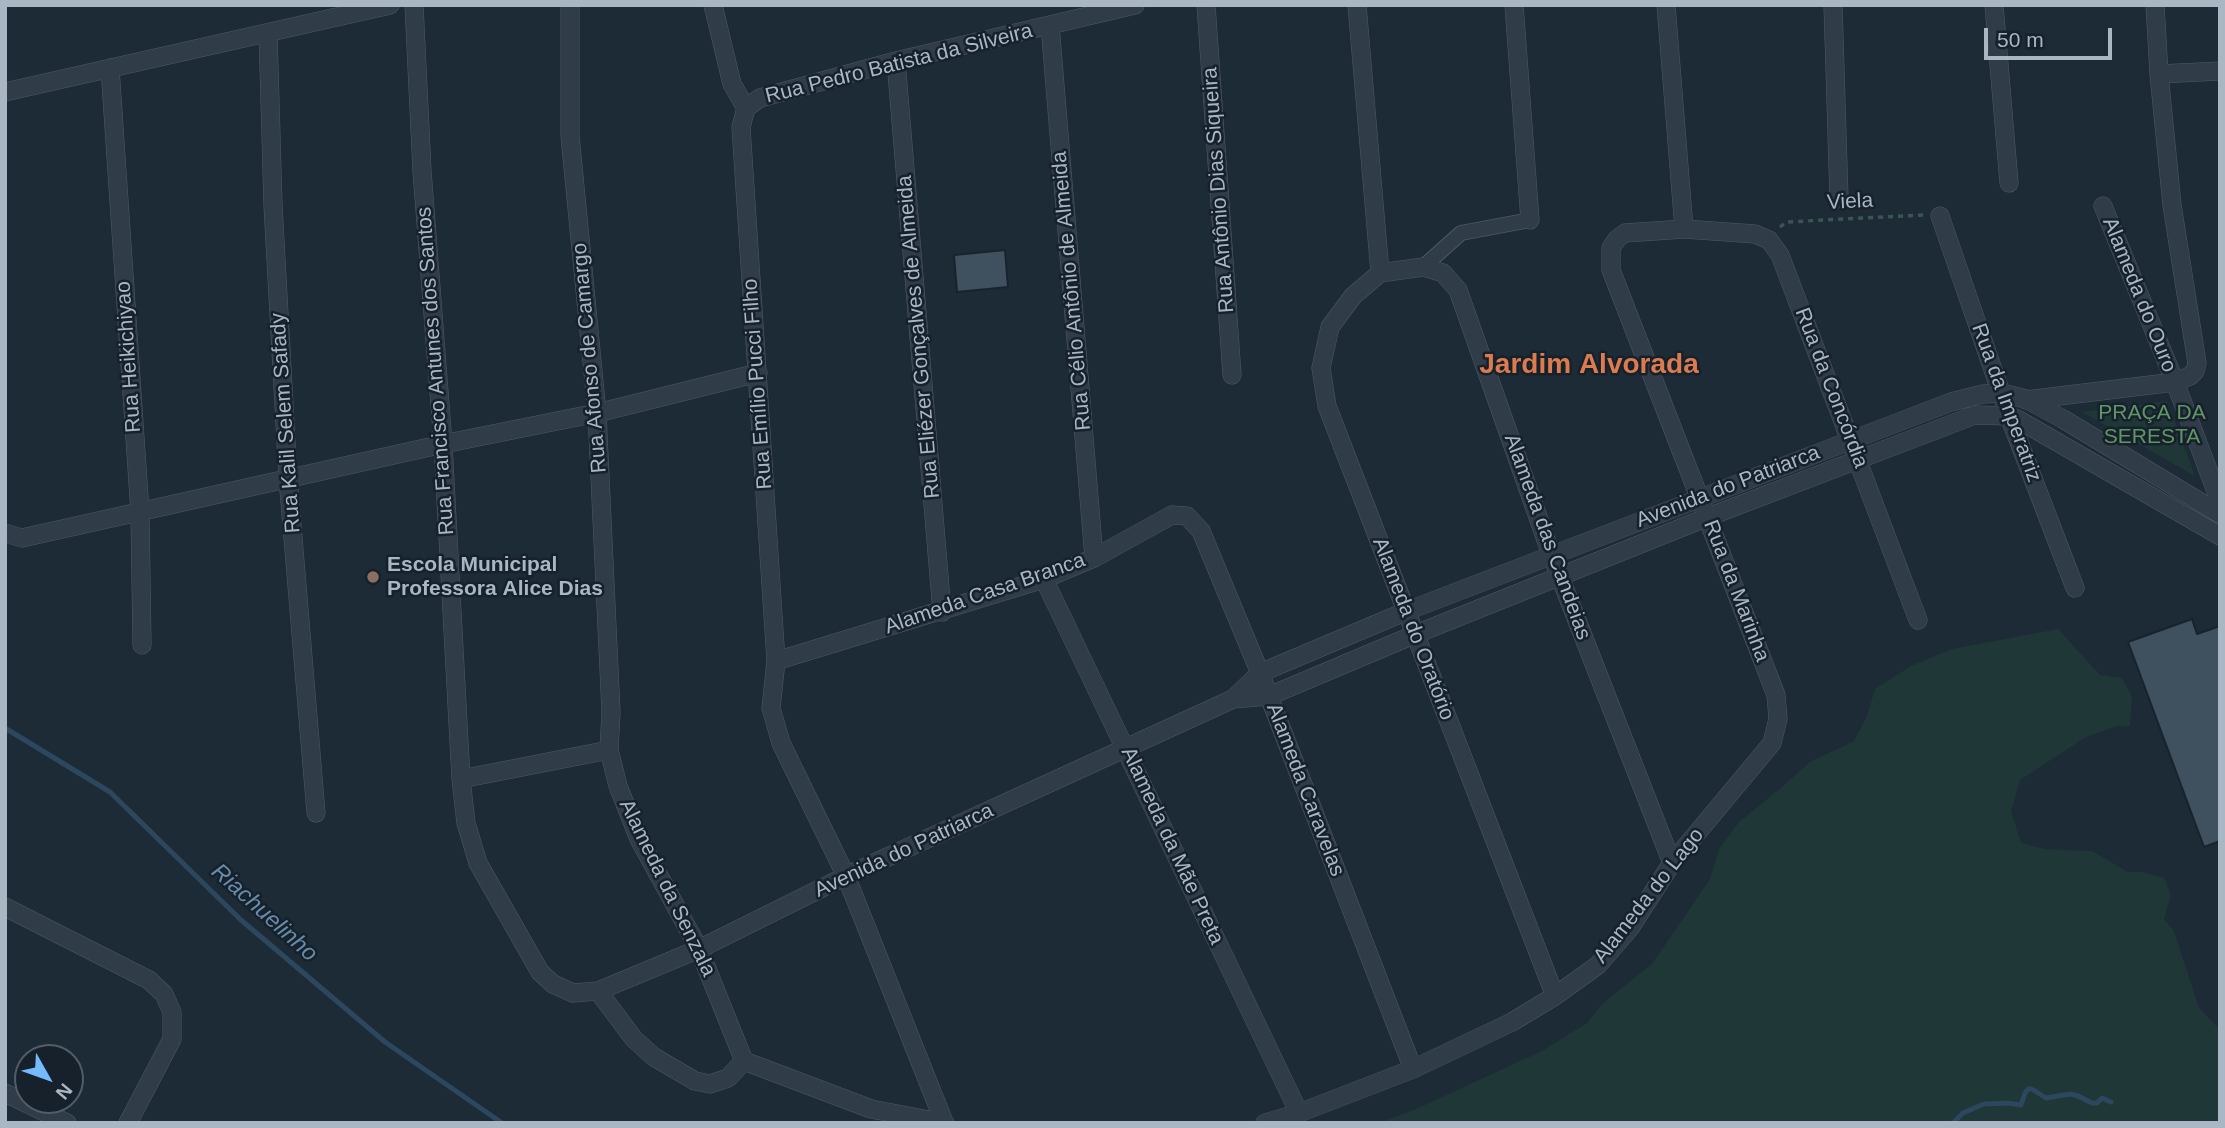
<!DOCTYPE html>
<html>
<head>
<meta charset="utf-8">
<style>
	body { margin:0 }
	#map { position:relative; width:2225px; height:1128px; overflow:hidden; background:#1d2b36; font-family:Helvetica,sans-serif }
	canvas { display:block }
	.frame { position:absolute; inset:0; border:7px solid #a9b7c5; pointer-events:none }
	.north { position:absolute; left:14px; top:1044px; width:70px; height:70px; box-sizing:border-box; background:#16212b; border:2px solid #515d69; border-radius:50%; rotate:130deg; font-size:19px; font-weight:700; line-height:28px; text-align:center; color:#a9b7c5 }
	.north::after { content:''; display:block; margin:auto; width:24px; height:32px; background:#74baff; clip-path:polygon(50% 0,100% 100%,50% 72%,0 100%) }
	.scale { position:absolute; left:1984px; top:28px; width:128px; height:32px; box-sizing:border-box; border:4px solid #a9b7c5; border-top:0; padding-left:9px; font-size:21px; line-height:24px; white-space:nowrap; color:#a9b7c5; -webkit-text-stroke:5px #16212b; paint-order:stroke }
</style>
</head>
<body>
<div id="map">
<canvas width="2225" height="1128"></canvas>
<div class="frame"></div>
<div class="north">N</div>
<div class="scale">50 m</div>
</div>
<script>
const context = document.querySelector('canvas').getContext('2d');
context.lineJoin = 'round';
function fill(path, color) {
  context.fillStyle = color;
  context.fill(path, 'evenodd');
}
function toPath(rows) {
  const path = new Path2D();
  for (const r of rows) {
    path.moveTo(r[0], r[1]);
    for (let i = 2; i < r.length; i += 2) path.lineTo(r[i], r[i + 1]);
  }
  return path;
}
function stroke(path, color, width, dash) {
  context.strokeStyle = color;
  context.lineWidth = width;
  context.lineCap = dash ? 'butt' : 'round';
  context.setLineDash(dash || []);
  context.stroke(path);
}
function drawText(font, color, halo, rows, align = 'center') {
  context.font = font + ' Helvetica,sans-serif';
  context.lineWidth = 5;
  context.setLineDash([]);
  context.textBaseline = 'middle';
  context.strokeStyle = halo;
  context.fillStyle = color;
  for (const [text, x, y, turn = 0] of rows) {
    context.save();
    context.translate(x, y);
    context.rotate((+turn || 0) * Math.PI / 180);
    context.textAlign = isNaN(turn) ? turn : align;
    if (halo) context.strokeText(text, 0, 0);
    context.fillText(text, 0, 0);
    context.restore();
  }
}
fill(toPath([
	[2167,401,2195,476,2082,412],
	[2058,629,2100,675,2122,678,2132,697,2130,726,2116,726,2086,737,2020,780,2011,811,2021,843,2044,849,2092,851,2128,872,2142,872,2164,878,2171,895,2164,919,2174,931,2199,1008,2220,1030,2220,1123,1379,1123,1416,1109,1542,1051,1587,1023,1602,1004,1652,964,1710,879,1719,849,1739,822,1783,786,1810,762,1854,741,1867,716,1875,689,1911,666,1952,649]
]), '#1f3737');
stroke(toPath([
	[5,728,110,792,241,920,385,1042,502,1123],
	[1953,1123,1963,1113,1984,1104,2007,1103,2021,1105,2025,1093,2028,1089,2032,1089,2046,1098,2070,1094,2078,1096,2092,1103,2097,1103,2102,1098,2111,1102]
]), '#2c475e', 5);
const building = toPath([
	[1005,250,1008,287,957,292,954,255,1005,250],
	[2192,619,2197,634,2220,626,2220,841,2204,847,2128,642,2192,619]
]);
fill(building, '#3f505f');
stroke(building, '#18232d', 2);
const pedestrian = toPath([
	[1423,267,1461,233,1530,220]
]);
const minor = toPath([
	[414,5,422,171,443,444,461,779,466,823,478,863,540,972,553,984,573,993,598,991,699,949,846,876,1233,699,1269,696,1416,634,1708,517,1975,415,2009,416,2019,420,2220,536],
	[570,5,570,136,597,413,611,712,609,750,618,786,639,839,699,949,744,1061],
	[713,5,732,84,746,108],
	[1206,5,1232,375],
	[1357,5,1380,273],
	[1514,5,1530,220],
	[1666,5,1684,229],
	[1833,5,1839,198],
	[1994,5,2009,183],
	[1050,25,1094,558],
	[268,33,273,205,288,478,316,813],
	[896,61,942,612],
	[110,68,140,512,142,645],
	[2159,74,2220,71],
	[5,92,390,5],
	[746,108,741,127,776,661,771,708,781,743,846,876,944,1122],
	[746,108,760,98,896,61,1135,5],
	[2103,206,2175,382,2220,502],
	[1940,216,2009,416,2075,588],
	[1380,273,1353,296,1330,327,1321,368,1327,406,1555,996],
	[1380,273,1423,267,1443,273,1458,290,1551,554,1672,863],
	[2026,400,2175,382,2190,376,2195,371,2197,363,2172,205,2159,74,2155,5],
	[5,533,22,538,443,444,597,413,758,373],
	[1044,579,1299,1113],
	[776,661,1044,579,1094,558,1172,515,1187,516,1201,531,1260,673,1413,1069],
	[1233,699,1260,673,1407,611,1951,402,1983,394,2002,393,2026,399,2063,419,2220,514],
	[461,779,609,750],
	[5,907,149,980,164,994,172,1012,172,1039,128,1123],
	[598,991,634,1039,654,1057,695,1081,710,1084,728,1078,744,1061],
	[744,1061,871,1109,945,1123],
	[5,1093,67,1123],
	[1265,1123,1299,1113,1413,1069,1512,1022,1555,996,1598,965,1630,928,1672,863,1772,743,1778,719,1776,695,1611,270,1611,248,1617,239,1625,233,1684,229,1755,234,1769,240,1780,255,1918,620]
]);
stroke(pedestrian, '#4d5a65', 16);
stroke(minor, '#4d5a65', 19);
stroke(toPath([
	[1780,227,1786,222,1924,215]
]), '#3c5454', 3.5, [5, 5]);
stroke(pedestrian, '#303c47', 14);
stroke(minor, '#303c47', 18);
for (const [x, y, r, color] of [
	[373,577,7,"#8d6e63"]
]) {
  const dot = new Path2D();
  dot.arc(x, y, r, 0, 2 * Math.PI);
  context.fillStyle = color;
  context.fill(dot);
  stroke(dot, '#16212b', 2.5);
}
drawText('21px', '#a9b7c5', '#16212b', [
	["Rua Pedro Batista da Silveira",899,64,-14],
	["Rua Antônio Dias Siqueira",1219,190,-94],
	["Viela",1850,202,-3],
	["Rua Célio Antônio de Almeida",1072,291,-95],
	["Alameda do Ouro",2139,295,68],
	["Rua Eliézer Gonçalves de Almeida",919,337,-95],
	["Rua Heikichiyao",129,357,-94],
	["Rua Afonso de Camargo",590,358,-95],
	["Rua Francisco Antunes dos Santos",436,371,-94],
	["Rua Emílio Pucci Filho",758,384,-94],
	["Rua da Concórdia",1831,388,69],
	["Rua da Imperatriz",2006,403,70],
	["Rua Kalil Selem Safady",286,423,-94],
	["Avenida do Patriarca",1728,487,-21],
	["Alameda das Candeias",1547,537,70],
	["Rua da Marinha",1736,591,69],
	["Alameda Casa Branca",985,594,-19],
	["Alameda do Oratório",1413,629,69],
	["Alameda Caravelas",1305,790,69],
	["Alameda da Mãe Preta",1172,846,65],
	["Avenida do Patriarca",904,851,-25],
	["Alameda da Senzala",667,888,64],
	["Alameda do Lago",1649,896,-52]
]);
drawText('21px', '#609666', '#16212b', [
	["PRAÇA DA",2152,413],
	["SERESTA",2152,437]
]);
drawText('bold 21px', '#a9b7c5', '#16212b', [
	["Escola Municipal",387,565],
	["Professora Alice Dias",387,589]
], 'left');
drawText('italic 23px', '#678cac', '#16212b', [
	["Riachuelinho",264,913,42]
]);
drawText('bold 28px', '#dc7b4d', '#16212b', [
	["Jardim Alvorada",1589,365]
]);
</script>
</body>
</html>
